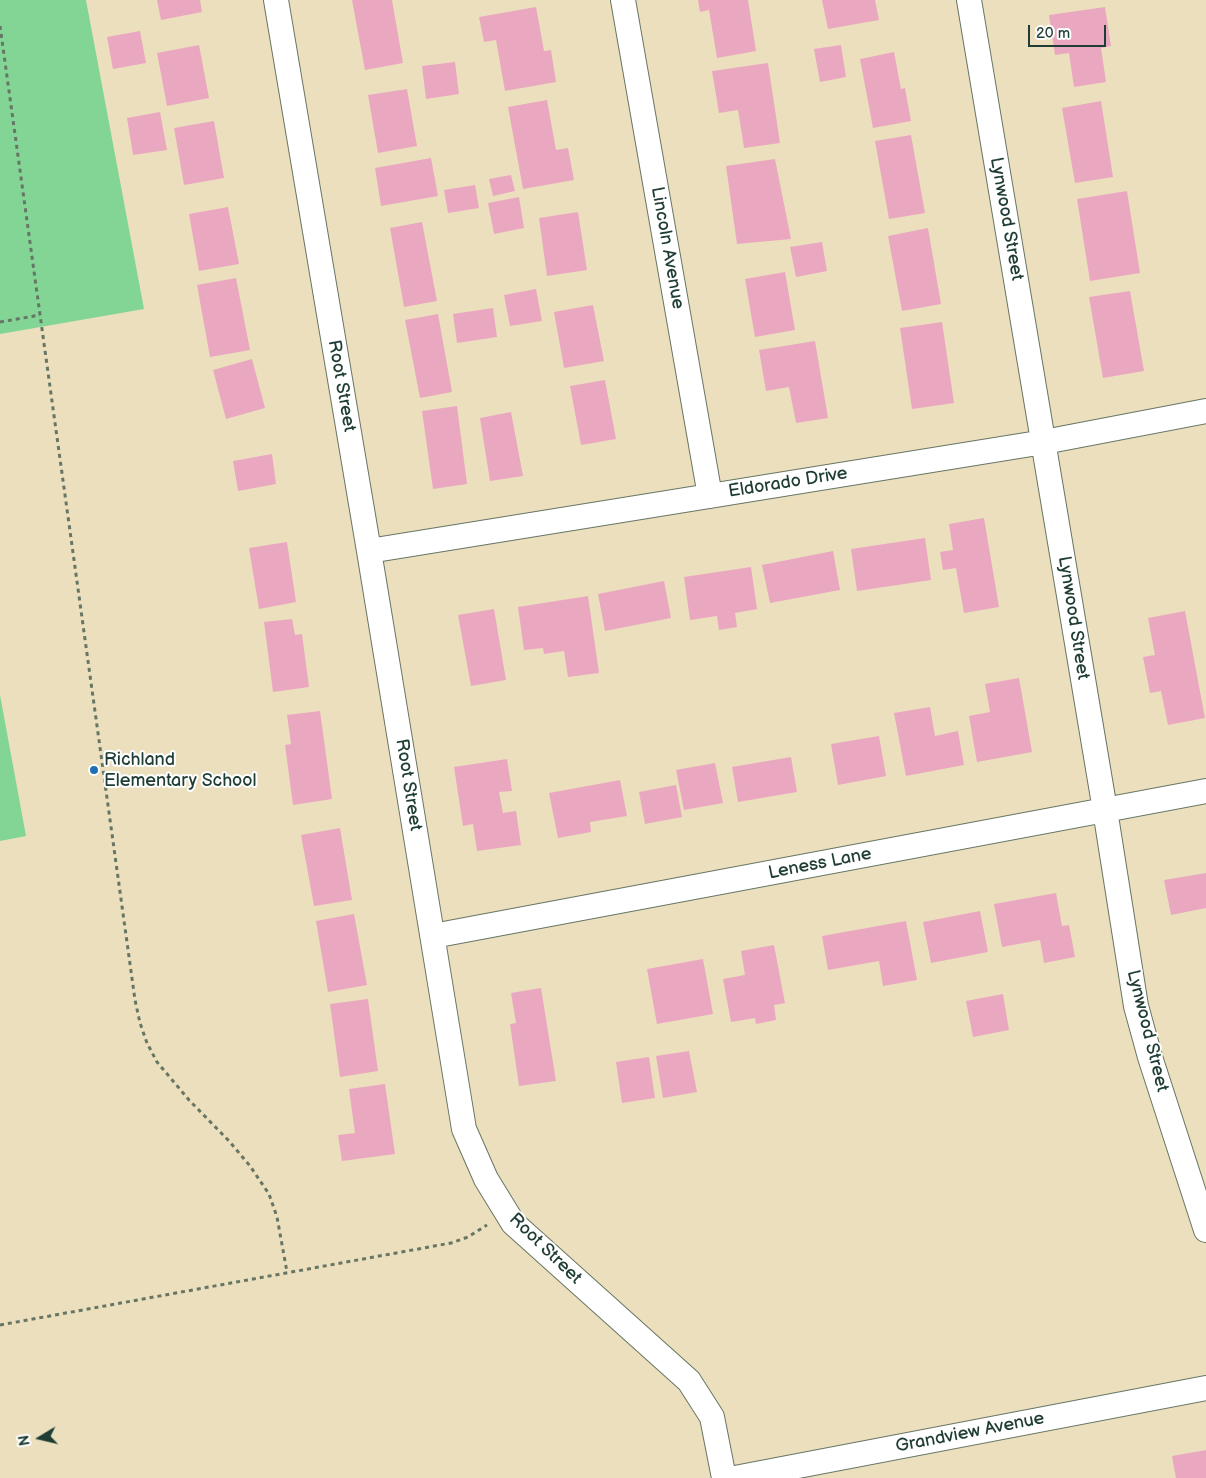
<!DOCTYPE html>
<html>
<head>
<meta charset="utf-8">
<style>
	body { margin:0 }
	#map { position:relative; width:1206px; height:1478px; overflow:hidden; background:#ecdfbe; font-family:"Balsamiq Sans",sans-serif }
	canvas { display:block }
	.north { position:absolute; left:15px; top:1413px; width:50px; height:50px; -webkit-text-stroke:4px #fff; paint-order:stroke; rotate:261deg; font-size:14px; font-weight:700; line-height:20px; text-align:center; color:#1f3d34 }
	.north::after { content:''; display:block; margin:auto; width:18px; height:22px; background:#1f3d34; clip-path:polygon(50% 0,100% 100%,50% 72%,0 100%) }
	.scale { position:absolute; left:1028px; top:25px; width:78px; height:22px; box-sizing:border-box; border:2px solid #1f3d34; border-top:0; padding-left:6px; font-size:15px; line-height:18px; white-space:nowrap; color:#1f3d34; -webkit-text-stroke:4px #fff; paint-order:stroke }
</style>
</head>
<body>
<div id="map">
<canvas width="1206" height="1478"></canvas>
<div class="north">N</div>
<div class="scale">20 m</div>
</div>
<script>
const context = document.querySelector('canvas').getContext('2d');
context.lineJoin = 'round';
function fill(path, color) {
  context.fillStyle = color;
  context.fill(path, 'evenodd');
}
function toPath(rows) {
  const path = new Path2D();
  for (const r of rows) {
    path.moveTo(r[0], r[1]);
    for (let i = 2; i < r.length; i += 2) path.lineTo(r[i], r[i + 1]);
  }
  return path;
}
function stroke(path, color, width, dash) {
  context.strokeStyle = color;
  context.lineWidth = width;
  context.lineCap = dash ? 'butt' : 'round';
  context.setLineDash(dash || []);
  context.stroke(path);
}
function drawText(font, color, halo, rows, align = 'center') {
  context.font = font + ' "Balsamiq Sans",sans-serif';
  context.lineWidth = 4;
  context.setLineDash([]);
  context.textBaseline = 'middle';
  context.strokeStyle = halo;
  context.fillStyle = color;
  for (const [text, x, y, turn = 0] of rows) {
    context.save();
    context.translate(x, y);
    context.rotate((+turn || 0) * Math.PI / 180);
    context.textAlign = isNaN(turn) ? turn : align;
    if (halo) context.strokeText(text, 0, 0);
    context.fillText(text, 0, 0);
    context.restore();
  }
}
fill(toPath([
	[0,0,86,0,144,309,0,334],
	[0,695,26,836,0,841]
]), '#83d596');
fill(toPath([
	[157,0,200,0,202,12,161,20],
	[352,0,392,0,403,63,365,70],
	[698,0,748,0,756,51,717,58,709,10,700,12],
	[822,0,875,0,879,20,828,29],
	[536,7,544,51,551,50,556,82,505,91,496,40,484,42,479,17],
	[1105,7,1111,46,1101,48,1106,82,1074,87,1069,53,1055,55,1049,15],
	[140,31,146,63,113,69,107,37],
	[199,45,209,98,167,106,157,53],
	[841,45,846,77,820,82,814,49],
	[894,52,901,89,905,88,911,121,873,128,860,59],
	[455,62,459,94,426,99,422,66],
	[768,63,780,143,744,148,738,110,719,113,712,71],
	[407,89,417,146,378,153,368,95],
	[547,100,556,150,568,148,574,180,523,189,508,107],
	[1101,101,1113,177,1075,183,1062,108],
	[160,112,167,150,133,155,127,118],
	[214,121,224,178,184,185,174,128],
	[911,135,925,213,889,219,875,141],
	[431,158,438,196,381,206,375,168],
	[775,159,791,239,737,244,726,166],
	[511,175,515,191,493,196,489,179],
	[475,185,479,208,448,213,444,190],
	[1127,191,1140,273,1090,281,1077,199],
	[519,197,524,228,494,234,488,203],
	[228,207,239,264,199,271,189,214],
	[578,212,587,270,547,276,539,218],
	[422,222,437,301,404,307,390,228],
	[928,228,941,304,902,311,888,236],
	[822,242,827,271,796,277,790,247],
	[785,272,795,330,755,337,745,279],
	[236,278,250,350,210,357,197,285],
	[536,289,542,321,510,326,504,295],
	[1130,291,1144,371,1103,378,1089,297],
	[593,305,604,361,564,368,554,312],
	[493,308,497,337,457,343,453,314],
	[438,314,452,392,420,398,405,320],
	[942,322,954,403,912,409,900,328],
	[815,341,828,418,796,423,789,387,766,391,759,350],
	[252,359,265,408,226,419,213,370],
	[605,380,616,439,581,445,570,386],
	[457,406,467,484,433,489,422,411],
	[511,412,523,476,490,481,480,418],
	[272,454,276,484,238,491,233,461],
	[984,518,999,607,964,613,956,568,943,570,940,552,953,550,949,524],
	[925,538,931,580,857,591,851,549],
	[287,542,296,602,259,609,249,548],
	[833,551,840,590,770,603,762,565],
	[751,567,757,609,735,613,737,627,719,630,717,616,690,620,684,577],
	[664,581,671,618,605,631,598,594],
	[588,596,599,673,568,677,564,651,544,654,543,648,524,650,518,607],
	[494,609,506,680,471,686,458,615],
	[1185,611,1205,718,1168,725,1161,691,1150,693,1143,657,1155,655,1148,618],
	[292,619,295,635,302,634,309,687,273,692,264,622],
	[1019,678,1032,752,977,762,969,716,990,712,985,684],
	[930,707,935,736,958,731,964,765,906,776,894,713],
	[320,711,332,799,293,805,285,745,291,744,287,715],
	[879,736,886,776,838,785,831,744],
	[791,757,797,792,738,802,732,767],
	[507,759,512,791,499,792,503,813,516,811,521,845,477,851,473,824,463,826,454,767],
	[715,763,723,803,684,810,676,770],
	[620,780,627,816,590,822,591,832,558,838,549,793],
	[676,785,682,817,645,824,639,792],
	[340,828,352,900,314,906,301,835],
	[1206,873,1206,908,1171,915,1164,880],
	[1056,893,1062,926,1069,925,1075,957,1044,963,1040,940,1002,947,994,904],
	[980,911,988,952,931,963,923,922],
	[354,914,367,985,328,992,316,921],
	[906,921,917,980,883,986,879,961,828,970,822,936],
	[774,945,785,1003,774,1005,776,1020,756,1024,755,1018,731,1022,723,979,745,975,741,951],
	[703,959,713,1014,657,1024,647,969],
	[541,988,556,1081,519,1086,510,1024,516,1023,511,993],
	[1003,994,1009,1030,973,1037,966,1001],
	[368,999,378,1071,340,1077,330,1004],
	[689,1051,697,1092,663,1098,656,1056],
	[649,1057,655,1098,622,1103,616,1062],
	[385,1084,395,1154,342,1161,338,1135,355,1133,349,1089],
	[1206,1450,1206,1478,1176,1478,1172,1456]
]), '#eaa8c0');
const street = toPath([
	[276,0,369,551,464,1129,486,1179,513,1223,689,1381,712,1417,724,1478],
	[623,0,710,496],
	[969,0,1105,810,1136,1006,1150,1057,1206,1230],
	[369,551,1044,442,1206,411],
	[433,936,1206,791],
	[735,1478,1206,1388]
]);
stroke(street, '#677664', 26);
stroke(toPath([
	[0,26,135,1000,140,1023,147,1043,157,1062,189,1100,229,1141,250,1166,269,1194,277,1217,287,1272],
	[0,322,40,315],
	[0,1325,451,1243,468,1237,487,1225]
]), '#677664', 3, [4, 4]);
stroke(street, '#fff', 24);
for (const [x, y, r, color] of [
	[94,770,5,"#1f6fb2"]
]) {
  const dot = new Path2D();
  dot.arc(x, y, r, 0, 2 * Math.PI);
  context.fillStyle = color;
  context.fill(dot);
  stroke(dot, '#fff', 2);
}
drawText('18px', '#1f3d34', '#fff', [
	["Lynwood Street",1006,219,80],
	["Lincoln Avenue",667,248,80],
	["Root Street",341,386,80],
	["Eldorado Drive",788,483,-9],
	["Lynwood Street",1073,618,81],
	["Root Street",408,785,81],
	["Leness Lane",820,864,-11],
	["Lynwood Street",1147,1031,76],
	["Root Street",545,1249,44],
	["Grandview Avenue",970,1433,-11]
]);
drawText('18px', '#1f3d34', '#fff', [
	["Richland",104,760],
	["Elementary School",104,781]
], 'left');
</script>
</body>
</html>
